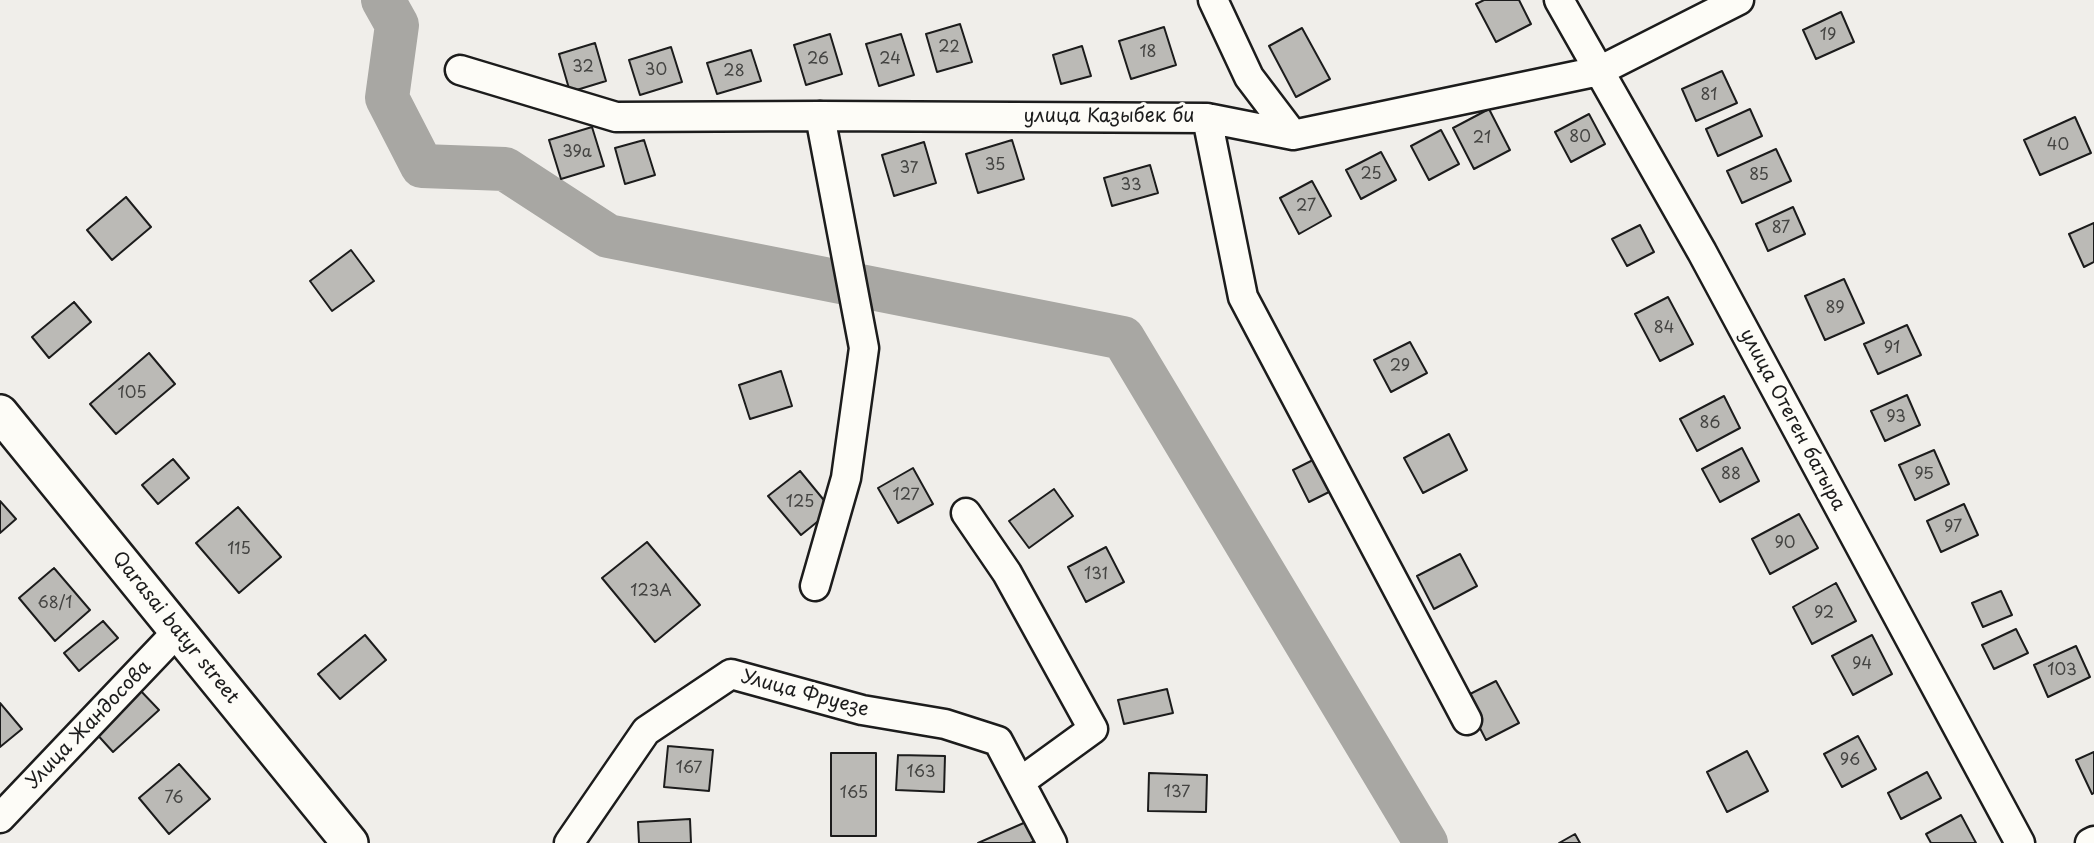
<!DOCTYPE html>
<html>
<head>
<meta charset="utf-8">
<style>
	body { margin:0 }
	canvas { display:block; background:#f0eeea }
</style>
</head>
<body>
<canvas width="2094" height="843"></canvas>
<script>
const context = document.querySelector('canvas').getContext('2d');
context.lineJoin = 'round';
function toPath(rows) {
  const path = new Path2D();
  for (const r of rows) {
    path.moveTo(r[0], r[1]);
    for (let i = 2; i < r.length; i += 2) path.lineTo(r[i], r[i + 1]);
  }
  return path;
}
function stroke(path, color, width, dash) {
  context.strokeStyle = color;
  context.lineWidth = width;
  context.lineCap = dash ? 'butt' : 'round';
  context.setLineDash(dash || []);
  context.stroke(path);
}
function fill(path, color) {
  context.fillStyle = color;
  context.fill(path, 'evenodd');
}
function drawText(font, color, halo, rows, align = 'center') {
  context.font = font + ' "Playpen Sans",sans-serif';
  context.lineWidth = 6;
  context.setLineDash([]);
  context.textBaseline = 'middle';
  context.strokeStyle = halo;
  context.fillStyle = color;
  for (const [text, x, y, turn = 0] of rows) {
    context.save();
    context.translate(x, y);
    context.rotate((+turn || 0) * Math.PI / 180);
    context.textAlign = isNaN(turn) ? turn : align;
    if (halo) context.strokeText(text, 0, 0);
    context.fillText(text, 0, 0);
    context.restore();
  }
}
stroke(toPath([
	[383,0,397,25,387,98,422,166,505,169,608,236,1123,338,1426,843]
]), '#a8a7a3', 44);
const building = toPath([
	[1484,0,1519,0,1531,24,1496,42,1476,4,1484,0],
	[1841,12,1854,42,1816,59,1803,30,1841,12],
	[960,24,972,62,937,72,926,34,960,24],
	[1164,27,1176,65,1131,79,1119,41,1164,27],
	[1302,28,1330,79,1296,97,1269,46,1302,28],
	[830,34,842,74,806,85,794,45,830,34],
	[901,34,914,75,879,86,866,44,901,34],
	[595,43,606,81,570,92,559,54,595,43],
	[1082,46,1091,76,1061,84,1053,55,1082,46],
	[671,47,682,82,640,95,629,60,671,47],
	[751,50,761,81,717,94,707,63,751,50],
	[1722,71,1737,103,1696,121,1682,89,1722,71],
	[1489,109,1510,150,1474,169,1453,128,1489,109],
	[1750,109,1762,136,1718,156,1706,129,1750,109],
	[1589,114,1605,144,1571,162,1555,132,1589,114],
	[2075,117,2091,153,2040,175,2024,140,2075,117],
	[592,127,604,166,561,179,549,140,592,127],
	[1441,130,1459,164,1429,180,1411,146,1441,130],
	[644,140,655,175,625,184,615,148,644,140],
	[1012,140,1024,179,978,193,966,154,1012,140],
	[924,142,936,183,894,196,882,155,924,142],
	[1776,149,1791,181,1742,203,1727,171,1776,149],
	[1381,152,1396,180,1361,199,1346,170,1381,152],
	[1150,165,1158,193,1112,206,1104,178,1150,165],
	[1312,181,1331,216,1299,234,1280,198,1312,181],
	[126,197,151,227,112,260,87,230,126,197],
	[1793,207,1805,234,1768,251,1756,224,1793,207],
	[2094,223,2094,262,2084,267,2069,234,2094,223],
	[1640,225,1654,252,1627,266,1612,239,1640,225],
	[351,250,374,281,332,311,310,281,351,250],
	[1844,279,1864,323,1825,340,1805,296,1844,279],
	[1668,297,1693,344,1660,361,1635,314,1668,297],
	[74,302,91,322,49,358,32,337,74,302],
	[1907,325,1921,355,1878,374,1864,344,1907,325],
	[1410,342,1427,373,1391,392,1374,360,1410,342],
	[149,353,175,384,116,434,90,404,149,353],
	[781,371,792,406,750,419,739,385,781,371],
	[1907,395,1920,425,1885,441,1871,411,1907,395],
	[1724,396,1740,428,1697,451,1680,419,1724,396],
	[1449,434,1467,470,1423,493,1404,458,1449,434],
	[1742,448,1759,481,1720,502,1702,469,1742,448],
	[1934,450,1949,484,1915,500,1899,465,1934,450],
	[1317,458,1333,490,1309,502,1293,470,1317,458],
	[173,459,189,478,158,504,142,485,173,459],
	[913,468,933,504,898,523,878,488,913,468],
	[800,471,832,510,801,535,768,496,800,471],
	[1054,489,1073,516,1029,548,1009,521,1054,489],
	[0,501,16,519,0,533,0,501],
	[1964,504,1978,535,1941,552,1927,521,1964,504],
	[238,507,281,557,239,593,196,543,238,507],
	[1799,514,1818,548,1770,574,1752,539,1799,514],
	[647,542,700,605,655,642,602,578,647,542],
	[1106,547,1124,582,1086,602,1068,567,1106,547],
	[1460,554,1477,586,1434,609,1417,576,1460,554],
	[54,568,90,610,55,641,19,598,54,568],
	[1836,583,1856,621,1812,644,1793,607,1836,583],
	[2001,591,2012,615,1983,627,1972,603,2001,591],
	[103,621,118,638,79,671,64,653,103,621],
	[2016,629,2028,653,1994,669,1982,645,2016,629],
	[365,635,386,660,340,699,318,674,365,635],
	[1872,635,1892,674,1853,695,1832,656,1872,635],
	[2076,646,2090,677,2048,697,2034,665,2076,646],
	[1496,681,1519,723,1486,740,1464,697,1496,681],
	[139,689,159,710,113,752,94,731,139,689],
	[1167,689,1173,713,1124,724,1118,700,1167,689],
	[0,703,22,729,0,747,0,703],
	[1858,736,1876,769,1842,787,1824,754,1858,736],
	[668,746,713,750,709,791,664,787,668,746],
	[1747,751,1768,791,1727,812,1707,772,1747,751],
	[2094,752,2094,793,2092,794,2076,760,2094,752],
	[831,753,876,753,876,836,831,836,831,753],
	[898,755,945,756,944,792,896,790,898,755],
	[179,764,210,799,169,834,139,798,179,764],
	[1927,772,1941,798,1901,819,1888,793,1927,772],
	[1149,773,1207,775,1206,812,1148,811,1149,773],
	[1961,815,1976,843,1931,843,1926,834,1961,815],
	[690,819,691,843,639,843,638,822,690,819],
	[1026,822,1035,841,1030,843,978,843,1026,822],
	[1575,834,1580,843,1559,843,1575,834]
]);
fill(building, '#bbbab6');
stroke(building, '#1c1c1c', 2);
const minor = toPath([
	[1213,0,1249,77,1293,135],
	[1559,0,1702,252,2020,843],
	[460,70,616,117,820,116,1207,118,1293,135,1599,71,1739,0],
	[1207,118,1243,297,1467,720],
	[966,513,1007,573,1093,729,1020,782],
	[815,586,846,478,864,348,820,116],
	[0,818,178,631],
	[569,843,646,731,731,674,862,710,945,724,998,741,1052,843],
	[2090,843,2094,841]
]);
const major = toPath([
	[0,413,350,843]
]);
stroke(minor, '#1c1c1c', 33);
stroke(major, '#1c1c1c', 40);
stroke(minor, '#fdfcf7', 28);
stroke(major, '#fdfcf7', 35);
drawText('16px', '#444442', null, [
	["19",1828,36],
	["22",949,48],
	["18",1148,53],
	["26",818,60],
	["24",890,60],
	["32",583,68],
	["30",656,71],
	["28",734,72],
	["81",1709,96],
	["80",1580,138],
	["21",1482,139],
	["40",2058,146],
	["39а",577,153],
	["35",995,166],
	["37",909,169],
	["25",1371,175],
	["85",1759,176],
	["33",1131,186],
	["27",1306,207],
	["87",1781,229],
	["89",1835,309],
	["84",1664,329],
	["91",1892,349],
	["29",1400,367],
	["105",132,394],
	["93",1896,418],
	["86",1710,424],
	["88",1731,475],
	["95",1924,475],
	["127",906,496],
	["125",800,503],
	["97",1953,528],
	["90",1785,544],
	["115",239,550],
	["131",1096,575],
	["123А",651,592],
	["68/1",55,604],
	["92",1824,614],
	["94",1862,665],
	["103",2062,671],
	["96",1850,761],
	["167",689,769],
	["163",921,773],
	["137",1177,793],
	["165",854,794],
	["76",174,799]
]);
drawText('19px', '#1c1c1c', '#fdfcf7', [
	["улица Казыбек би",1109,117],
	["улица Отеген батыра",1792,420,62],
	["Qarasai batyr street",175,628,51],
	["Улица Фруезе",805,694,15],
	["Улица Жандосова",89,725,-46]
]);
</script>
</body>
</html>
